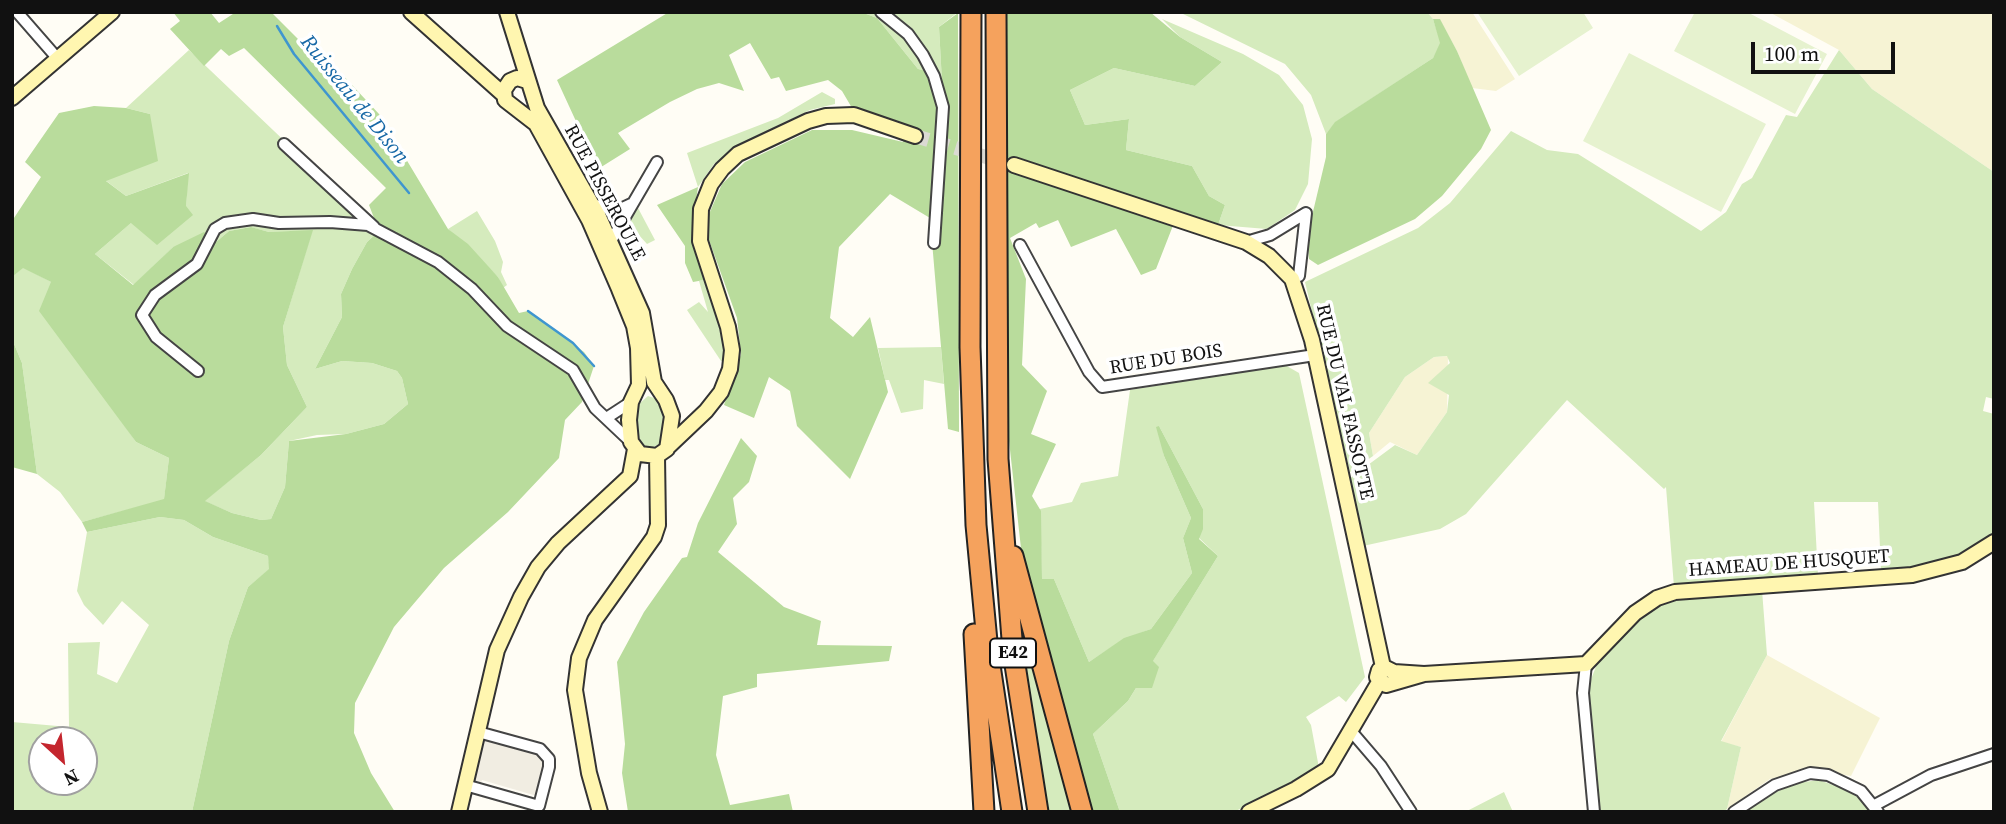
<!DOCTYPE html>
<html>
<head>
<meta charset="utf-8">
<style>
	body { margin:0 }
	#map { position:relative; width:2006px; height:824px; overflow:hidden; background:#fffdf5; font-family:"Source Serif 4",serif }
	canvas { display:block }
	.frame { position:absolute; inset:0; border:14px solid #111; pointer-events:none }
	.north { position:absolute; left:28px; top:726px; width:70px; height:70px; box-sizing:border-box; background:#fff; border:2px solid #a0a0a0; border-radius:50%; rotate:153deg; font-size:19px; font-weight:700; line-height:28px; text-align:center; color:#111 }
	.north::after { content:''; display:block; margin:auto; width:24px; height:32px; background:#c4262e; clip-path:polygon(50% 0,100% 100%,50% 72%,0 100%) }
	.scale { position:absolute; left:1751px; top:42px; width:144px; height:32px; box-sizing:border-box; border:4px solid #111; border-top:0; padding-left:9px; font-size:21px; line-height:24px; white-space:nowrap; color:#111; -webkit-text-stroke:5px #fff; paint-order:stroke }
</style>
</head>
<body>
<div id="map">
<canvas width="2006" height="824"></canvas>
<div class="frame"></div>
<div class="north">N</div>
<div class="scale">100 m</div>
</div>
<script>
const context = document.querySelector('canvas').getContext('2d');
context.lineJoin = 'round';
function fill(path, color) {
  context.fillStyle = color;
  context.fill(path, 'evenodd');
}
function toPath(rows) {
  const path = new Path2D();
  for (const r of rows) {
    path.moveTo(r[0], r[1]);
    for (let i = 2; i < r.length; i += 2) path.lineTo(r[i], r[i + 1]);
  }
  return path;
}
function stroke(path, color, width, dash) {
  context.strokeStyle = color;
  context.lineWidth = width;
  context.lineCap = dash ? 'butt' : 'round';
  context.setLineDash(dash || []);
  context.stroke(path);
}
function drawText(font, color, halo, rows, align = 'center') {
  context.font = font + ' "Source Serif 4",serif';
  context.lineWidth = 7;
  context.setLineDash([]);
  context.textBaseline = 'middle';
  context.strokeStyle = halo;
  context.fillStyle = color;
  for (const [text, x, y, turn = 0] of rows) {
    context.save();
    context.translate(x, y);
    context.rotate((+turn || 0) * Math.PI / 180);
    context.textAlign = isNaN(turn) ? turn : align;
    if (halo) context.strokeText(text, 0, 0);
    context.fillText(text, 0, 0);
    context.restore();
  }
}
fill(toPath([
	[1427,12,1472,12,1515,79,1496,91,1472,88,1457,51,1440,20,1433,19],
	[1769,12,1994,12,1994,172,1872,89,1839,50],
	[1448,356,1447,412,1417,455,1390,442,1373,456,1369,433,1405,377,1434,357],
	[1767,655,1880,718,1851,776,1808,769,1770,779,1727,809,1741,747,1721,742]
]), '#f6f3d4');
fill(toPath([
	[861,12,876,13,896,27,913,47,927,71,918,69,877,18],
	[886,12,958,12,939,27,943,100,932,64],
	[1179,12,1427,12,1433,19,1441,43,1433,58,1336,122,1326,134,1311,95,1285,64],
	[1162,19,1243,54,1279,75,1303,105,1312,139,1308,184,1295,210,1267,229,1218,225,1225,205,1209,196,1192,166,1126,150,1129,119,1085,125,1070,90,1114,68,1195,86,1222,62,1180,37],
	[189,50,379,231,367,242,352,269,341,294,342,317,315,369,342,361,372,363,397,371,402,378,408,404,384,424,346,434,317,435,289,441,285,487,271,519,261,520,232,513,204,501,261,455,307,407,287,365,283,327,312,231,269,232,250,227,229,231,216,242,173,247,134,285,95,254,132,222,186,206,188,173,126,196,105,180,150,114,126,108],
	[1839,50,1872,89,1994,172,1994,399,1986,397,1983,411,1994,414,1994,534,1967,553,1929,566,1881,571,1878,502,1814,502,1818,576,1674,587,1666,487,1664,489,1567,400,1466,514,1440,529,1363,546,1349,479,1395,445,1417,455,1447,412,1449,395,1428,383,1450,363,1447,356,1434,357,1405,377,1369,433,1373,456,1350,472,1305,282,1418,228,1450,203,1511,131,1547,150,1578,154,1701,231,1726,212,1742,184,1752,178,1786,115,1797,117],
	[822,92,835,99,835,104,810,110,740,144,714,164,698,187,687,153,778,118],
	[638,208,655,240,647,244,628,223],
	[477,211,495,241,503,262,501,272,507,285,503,288,498,277,448,229],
	[23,267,51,282,100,390,136,442,169,458,164,500,82,522,60,492,37,474,22,363,12,339,12,277],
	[704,280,724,332,726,361,721,361,687,310,699,302,708,312,699,281],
	[941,347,944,384,924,380,923,409,901,413,889,380,885,380,878,348],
	[1285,365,1299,373,1365,677,1346,702,1339,696,1306,717,1311,725,1319,768,1234,812,1120,812,1093,734,1128,701,1218,556,1199,538,1203,509,1159,426,1164,456,1191,518,1183,538,1192,573,1151,629,1124,639,1089,662,1054,579,1042,579,1040,509,1072,502,1081,483,1118,476,1130,390],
	[648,396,657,399,664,420,660,444,649,449,641,445,637,428,639,404],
	[160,517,184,520,213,537,268,556,270,569,248,587,229,641,192,812,12,812,12,722,69,727,68,643,100,642,97,674,117,683,149,625,122,601,103,625,84,605,77,591,87,532],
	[42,740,84,740,84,782,42,782],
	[1762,590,1767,655,1721,741,1741,747,1727,809,1723,812,1599,812,1590,717,1590,682,1597,664,1647,608,1675,596],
	[1017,602,1075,812,1047,812,1032,728],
	[1819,780,1847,790,1862,800,1872,812,1744,812,1767,796,1797,783],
	[1504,792,1513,812,1465,812]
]), '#d5ebbd');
fill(toPath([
	[173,12,210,12,219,23,236,12,271,12,319,60,325,56,379,114,448,229,468,244,498,277,519,313,528,311,546,324,584,352,594,366,582,402,565,420,559,458,508,512,444,568,394,627,355,703,354,733,371,773,395,812,192,812,229,641,248,587,269,569,268,556,213,537,184,520,160,517,87,532,82,522,164,499,169,458,136,442,39,311,51,282,23,268,12,277,12,221,41,177,25,162,59,113,94,106,126,108,150,114,158,161,106,181,126,196,189,173,186,206,193,215,157,245,131,223,95,254,133,285,173,247,204,232,216,242,229,231,251,227,269,232,313,230,283,327,287,365,307,407,261,455,205,501,232,513,261,520,271,519,285,487,289,441,346,434,384,424,408,404,402,378,397,371,372,363,342,361,315,369,342,317,341,294,352,269,367,242,379,231,369,205,386,188,244,48,229,56,221,49,204,66,170,29,180,21],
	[669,12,861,12,877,18,918,69,927,71,943,100,939,27,958,13,959,432,948,429,930,218,890,194,839,247,830,318,853,337,870,317,888,392,850,479,797,426,790,391,769,377,754,418,724,405,741,354,737,318,709,240,709,214,722,184,745,162,812,130,852,130,903,142,905,124,852,108,842,91,828,80,786,91,779,77,771,79,750,43,729,55,744,91,719,83,697,89,670,102,618,133,630,149,598,169,557,80],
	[1007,12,1150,12,1180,37,1222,62,1195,86,1114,68,1070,90,1085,125,1129,119,1126,150,1192,166,1209,196,1225,205,1218,225,1017,161,1017,174,1174,223,1156,269,1141,275,1116,229,1071,247,1058,220,1039,228,1036,223,1010,238,1026,279,1022,365,1047,391,1031,434,1056,444,1032,496,1041,511,1042,579,1054,579,1089,662,1124,638,1151,629,1192,573,1183,538,1191,518,1164,456,1156,427,1159,426,1203,509,1203,529,1199,539,1218,556,1153,661,1159,667,1152,688,1136,688,1128,701,1093,734,1120,812,1088,812,1025,584,1007,423,1003,148],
	[1433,19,1440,19,1457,51,1491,130,1481,149,1442,196,1415,219,1318,265,1309,259,1307,237,1326,157,1326,134,1335,122,1433,58,1440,43],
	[698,187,692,229,704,280,693,282,685,263,685,246,657,205],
	[12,339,22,363,37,474,12,467],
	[741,438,757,456,749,482,733,498,737,524,718,552,784,607,821,621,817,645,892,646,889,661,757,674,757,687,723,696,716,755,730,805,789,794,793,812,628,812,622,773,625,744,617,662,644,612,682,558,687,557,698,523]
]), '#b9dc9c');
fill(toPath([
	[1477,12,1583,12,1593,28,1519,76],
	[1695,12,1747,12,1827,54,1795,114,1674,51],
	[1629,53,1766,124,1721,212,1583,141]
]), '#e6f2cf');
fill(toPath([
	[487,738,544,753,548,761,537,796,482,780,481,783,474,780,482,739]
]), '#f1ede2');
stroke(toPath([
	[277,26,294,54,409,193],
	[528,311,573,343,594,366]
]), '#3f96cf', 2.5);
stroke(toPath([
	[915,136,1003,162]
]), '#dbdad3', 14, [14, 7]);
const street = toPath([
	[17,12,58,59],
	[881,12,908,34,923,55,934,76,943,107,934,243],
	[284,144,374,227],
	[592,204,616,211,631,204],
	[611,241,657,162],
	[1246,242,1270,235,1306,213,1299,276],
	[1020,245,1089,372,1102,387,1315,355],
	[198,371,156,337,142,315,155,295,197,264,215,229,225,223,253,219,279,223,330,222,368,225,438,262,472,289,507,326,573,370,595,408,631,442],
	[608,417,631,402],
	[1586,664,1583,693,1594,812],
	[1351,731,1381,766,1411,812],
	[465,785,539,806,549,767,549,759,540,749,478,732],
	[1875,805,1931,775,1994,754],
	[1734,812,1775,785,1810,773,1828,775,1861,791,1878,812]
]);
const secondary = toPath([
	[411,12,504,95],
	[507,12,537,108,599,217,642,313,654,382,666,400,672,416,667,449,657,456,640,454,631,442,629,420,631,402,639,385,638,348,634,326,619,289,589,220,536,124,505,100,504,90,510,81,517,78,527,81],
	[12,98,112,12],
	[1014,165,1246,242,1269,256,1292,279,1312,340,1383,667],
	[667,448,706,411,721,392,730,369,732,350,728,327,700,241,701,209,711,184,722,169,738,154,808,121,826,116,854,115,915,136],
	[1424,674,1386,685,1377,677,1379,670,1384,667,1394,672,1424,674,1586,664,1635,613,1657,598,1675,592,1912,575,1962,562,1994,542],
	[459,812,497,650,521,597,538,567,558,543,630,476,635,449],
	[600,812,589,773,575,690,579,658,595,620,654,537,658,525,657,456],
	[1249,812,1296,789,1328,769,1379,682]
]);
const highway = toPath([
	[971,12,970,347,976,525,988,652,1012,812],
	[996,12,998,459,1013,652,1038,812],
	[1013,556,1082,812],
	[974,634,984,812]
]);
stroke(street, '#444', 14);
stroke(secondary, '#333', 18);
stroke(highway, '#222', 23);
stroke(street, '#fff', 10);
stroke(secondary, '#fff6b0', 14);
stroke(highway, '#f5a25d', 19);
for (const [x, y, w] of [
	[1013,653,46]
]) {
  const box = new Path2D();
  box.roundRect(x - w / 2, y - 14.5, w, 29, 5);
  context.fillStyle = '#fff';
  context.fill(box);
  stroke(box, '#111', 2);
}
drawText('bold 18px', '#111', null, [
	["E42",1013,653]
]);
drawText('19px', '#111', '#fff', [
	["RUE PISSEROULE",604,193,62],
	["RUE DU BOIS",1166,360,-9],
	["RUE DU VAL FASSOTTE",1344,402,77],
	["HAMEAU DE HUSQUET",1789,564,-4]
]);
drawText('italic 21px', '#1768a6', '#fff', [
	["Ruisseau de Dison",354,100,51]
]);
</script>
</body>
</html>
